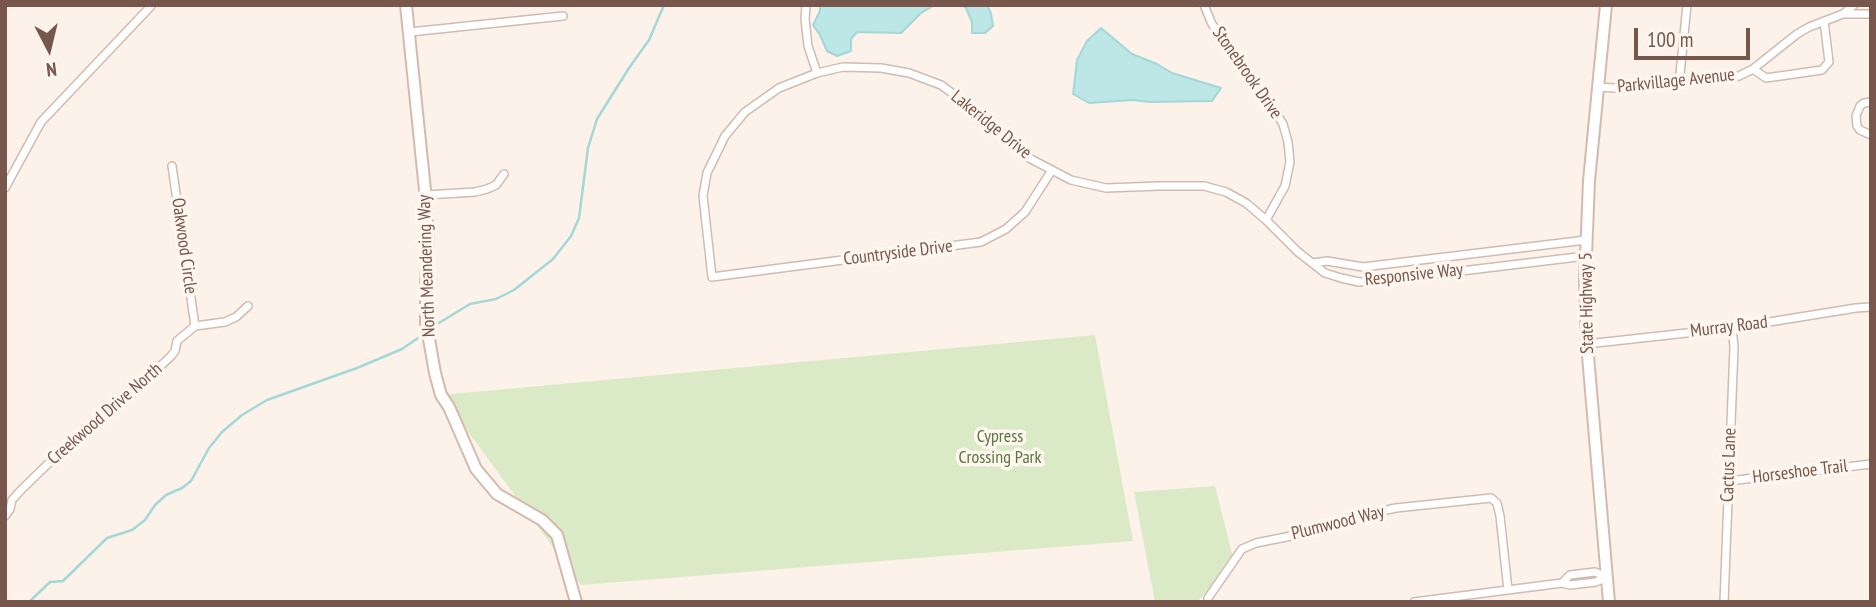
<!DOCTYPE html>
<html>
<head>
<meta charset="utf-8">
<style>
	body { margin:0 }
	#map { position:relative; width:1876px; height:607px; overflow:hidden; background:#fcf2e9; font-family:"PT Sans Narrow",sans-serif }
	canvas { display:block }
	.frame { position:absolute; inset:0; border:7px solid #77564c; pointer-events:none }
	.north { position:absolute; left:14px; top:14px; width:70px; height:70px; -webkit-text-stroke:5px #fff7ef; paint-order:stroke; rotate:173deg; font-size:19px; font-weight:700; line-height:28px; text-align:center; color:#77564c }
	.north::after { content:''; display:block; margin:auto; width:24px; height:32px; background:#77564c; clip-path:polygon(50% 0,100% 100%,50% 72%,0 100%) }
	.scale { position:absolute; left:1634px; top:28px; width:116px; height:32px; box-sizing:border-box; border:4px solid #77564c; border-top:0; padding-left:9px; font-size:21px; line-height:24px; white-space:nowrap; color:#77564c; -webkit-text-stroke:5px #fff7ef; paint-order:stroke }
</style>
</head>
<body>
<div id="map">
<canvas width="1876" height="607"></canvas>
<div class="frame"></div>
<div class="north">N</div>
<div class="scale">100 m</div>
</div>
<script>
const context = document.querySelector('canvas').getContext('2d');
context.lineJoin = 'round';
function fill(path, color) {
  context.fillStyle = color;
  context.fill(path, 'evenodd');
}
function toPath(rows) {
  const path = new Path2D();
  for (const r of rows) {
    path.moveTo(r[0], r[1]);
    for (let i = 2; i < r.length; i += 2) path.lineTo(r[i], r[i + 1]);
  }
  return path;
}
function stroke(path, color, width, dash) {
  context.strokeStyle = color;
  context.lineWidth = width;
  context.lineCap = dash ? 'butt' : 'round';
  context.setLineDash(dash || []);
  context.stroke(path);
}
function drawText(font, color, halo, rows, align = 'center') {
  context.font = font + ' "PT Sans Narrow",sans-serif';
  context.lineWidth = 7;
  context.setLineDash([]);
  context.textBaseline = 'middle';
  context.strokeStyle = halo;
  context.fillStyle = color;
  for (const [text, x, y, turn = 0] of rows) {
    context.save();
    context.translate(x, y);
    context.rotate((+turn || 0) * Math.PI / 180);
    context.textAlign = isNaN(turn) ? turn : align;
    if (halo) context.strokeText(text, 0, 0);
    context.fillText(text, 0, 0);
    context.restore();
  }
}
fill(toPath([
	[1095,335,1133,541,581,585,441,395],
	[1215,486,1234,561,1197,602,1155,602,1134,492]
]), '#daeac7');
const water = toPath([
	[820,5,935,5,921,13,901,33,857,32,851,39,851,51,837,56,827,51,820,35,813,25,820,11,820,5],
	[962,5,987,5,991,13,993,26,985,33,972,33,972,22,966,8,962,5],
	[1101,28,1132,54,1157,64,1172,73,1221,88,1212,101,1150,102,1132,100,1089,103,1073,94,1077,60,1087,41,1101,28]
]);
fill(water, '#bde6e6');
stroke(water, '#a3d7d8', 2);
stroke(toPath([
	[439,323,470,304,496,299,514,290,553,259,571,236,579,218,588,148,597,119,629,68,649,40,664,5],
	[29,602,50,582,63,581,107,538,132,530,145,520,155,505,166,495,182,488,191,481,209,448,222,432,242,415,267,400,357,368,402,349,421,336]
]), '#a3d7d8', 2.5);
const street = toPath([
	[806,5,805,19,808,46,817,73],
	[1204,5,1212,24,1271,105,1283,124,1288,142,1290,162,1285,186,1266,220],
	[1843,14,1871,14],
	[410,32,563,16],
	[1753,69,1766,78,1822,70,1829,62,1824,21],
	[1679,84,1687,5],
	[1597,87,1632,89,1739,76,1753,69,1797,34,1809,27,1843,14,1854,5],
	[1871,102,1864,103,1860,106,1856,116,1857,126,1860,130,1871,135],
	[172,166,195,326],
	[1052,170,1025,212,1006,229,981,242,712,277,703,196,707,173,725,136,745,112,779,88,817,73,843,67,881,68,909,73,941,85,979,113,1029,158,1071,180,1106,188,1159,186,1204,186,1226,192,1246,203,1266,220,1298,252,1325,273,1341,278,1359,282,1378,281,1586,256],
	[5,188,41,122,151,6],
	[425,195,475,192,487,189,496,185,504,174],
	[1313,263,1327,261,1363,267,1586,240],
	[1587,344,1732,328,1856,308,1871,307],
	[1729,481,1871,464],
	[5,516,10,509,12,500,21,490,55,457,142,386,151,375,171,356,175,351,177,341,195,326,225,322,236,317,248,306],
	[1562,583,1570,575,1595,572,1607,577],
	[1208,602,1208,598,1242,549,1256,543,1306,533,1372,513,1396,508,1491,498,1497,503,1500,516,1508,590],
	[1414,602,1562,583,1570,585,1596,582,1607,577],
	[1724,602,1734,347,1732,328]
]);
const secondary = toPath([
	[406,5,426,200,428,244,426,285,426,322,435,373,441,395,449,407,476,469,497,494,542,520,557,535,576,602],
	[1606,5,1589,181,1585,281,1587,344,1609,602]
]);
stroke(street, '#d1bbb1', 10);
stroke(secondary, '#d4baae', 14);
stroke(street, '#fff', 7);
stroke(secondary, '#fff', 10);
drawText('18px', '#77564c', '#fff7ef', [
	["Stonebrook Drive",1247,73,55],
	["Parkvillage Avenue",1676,81,-6],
	["Lakeridge Drive",991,125,39],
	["Oakwood Circle",184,246,82],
	["Countryside Drive",898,253,-7],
	["North Meandering Way",427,266,-92],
	["Responsive Way",1414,275,-6],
	["State Highway 5",1587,303,-91],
	["Murray Road",1729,327,-7],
	["Creekwood Drive North",105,414,-41],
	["Cactus Lane",1729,465,-88],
	["Horseshoe Trail",1800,472,-7],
	["Plumwood Way",1338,523,-14]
]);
drawText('18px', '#587741', '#fff7ef', [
	["Cypress",1000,437],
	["Crossing Park",1000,458]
]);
</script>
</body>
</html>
